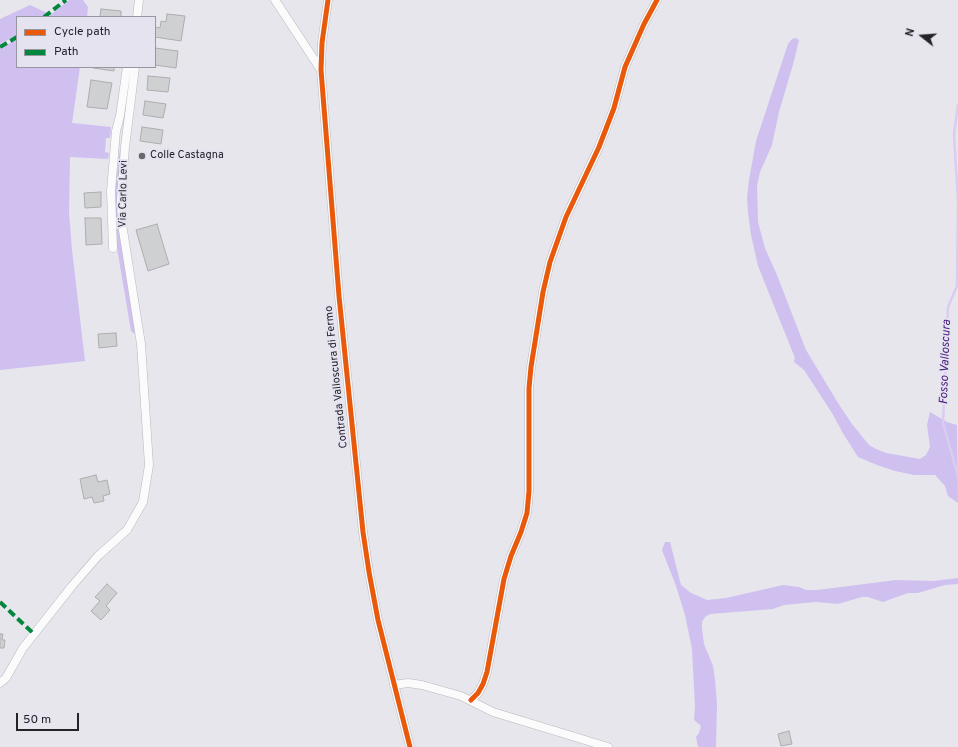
<!DOCTYPE html>
<html>
<head>
<meta charset="utf-8">
<style>
	body { margin:0 }
	#map { position:relative; width:958px; height:747px; overflow:hidden; background:#e7e6ed; font-family:Overpass,sans-serif }
	canvas { display:block }
	.legend { position:absolute; left:16px; top:16px; width:140px; height:52px; box-sizing:border-box; background:#e6e3f0; border:1px solid #9896a0; margin:0; padding:5px 7px; list-style:none; font-size:12px; color:#242328 }
	.legend li { display:flex; align-items:center; gap:8px; height:20px }
	.legend b { width:20px; border:1px solid #9896a0 }
	.north { position:absolute; left:902px; top:16px; width:40px; height:40px; -webkit-text-stroke:3px #e6e3f0; paint-order:stroke; rotate:287deg; font-size:11px; font-weight:700; line-height:16px; text-align:center; color:#242328 }
	.north::after { content:''; display:block; margin:auto; width:14px; height:18px; background:#242328; clip-path:polygon(50% 0,100% 100%,50% 72%,0 100%) }
	.scale { position:absolute; left:16px; top:713px; width:63px; height:18px; box-sizing:border-box; border:2px solid #242328; border-top:0; padding-left:5px; font-size:12px; line-height:14px; white-space:nowrap; color:#242328; -webkit-text-stroke:3px #e6e3f0; paint-order:stroke }
</style>
</head>
<body>
<div id="map">
<canvas width="958" height="747"></canvas>
<ul class="legend">
<li><b style="height:5px;background:#e8590c"></b>Cycle path</li>
<li><b style="height:5px;background:#00873e"></b>Path</li>
</ul>
<div class="north">N</div>
<div class="scale">50 m</div>
</div>
<script>
const context = document.querySelector('canvas').getContext('2d');
context.lineJoin = 'round';
function fill(path, color) {
  context.fillStyle = color;
  context.fill(path, 'evenodd');
}
function toPath(rows) {
  const path = new Path2D();
  for (const r of rows) {
    path.moveTo(r[0], r[1]);
    for (let i = 2; i < r.length; i += 2) path.lineTo(r[i], r[i + 1]);
  }
  return path;
}
function stroke(path, color, width, dash) {
  context.strokeStyle = color;
  context.lineWidth = width;
  context.lineCap = dash ? 'butt' : 'round';
  context.setLineDash(dash || []);
  context.stroke(path);
}
function drawText(font, color, halo, rows, align = 'center') {
  context.font = font + ' Overpass,sans-serif';
  context.lineWidth = 4;
  context.setLineDash([]);
  context.textBaseline = 'middle';
  context.strokeStyle = halo;
  context.fillStyle = color;
  for (const [text, x, y, turn = 0] of rows) {
    context.save();
    context.translate(x, y);
    context.rotate((+turn || 0) * Math.PI / 180);
    context.textAlign = isNaN(turn) ? turn : align;
    if (halo) context.strokeText(text, 0, 0);
    context.fillText(text, 0, 0);
    context.restore();
  }
}
fill(toPath([
	[69,0,83,0,88,7,87,17,48,17],
	[30,5,47,13,42,17,17,17,17,35,0,44,0,19],
	[796,38,799,40,794,61,779,112,772,145,760,172,757,186,758,222,765,248,777,275,806,350,838,403,852,424,869,445,876,449,886,453,920,459,926,455,930,447,927,425,930,412,947,422,957,425,958,503,948,496,945,486,935,475,914,475,895,471,877,465,858,457,844,435,832,413,804,370,794,362,795,358,758,266,751,235,748,212,747,198,749,180,756,141,783,59,788,44,792,39],
	[17,39,17,67,80,67,72,123,111,127,110,138,106,138,105,152,109,153,108,159,70,157,69,212,72,250,85,361,0,370,0,49],
	[120,148,122,158,119,224,135,334,131,331,117,248,115,191],
	[665,542,670,542,681,585,691,593,707,600,726,598,783,585,799,587,806,590,817,590,896,580,933,581,958,578,958,584,945,585,918,593,908,593,883,602,868,597,862,597,838,604,816,602,805,603,784,605,773,609,710,614,705,617,702,622,702,628,704,644,713,666,715,679,717,704,716,747,698,747,696,737,699,733,701,726,694,720,695,707,692,649,685,615,676,586,662,550]
]), '#cfc0f0');
stroke(toPath([
	[958,105,954,134,958,202,957,286,948,307,943,423,958,476]
]), '#d8cdf2', 2.5);
const building = toPath([
	[101,9,121,11,121,17,100,17,101,9],
	[167,14,185,16,181,41,155,37,155,27,160,28,161,21,166,22,167,14],
	[155,48,178,51,176,68,155,65,155,48],
	[93,67,114,67,114,71,93,68,93,67],
	[148,76,170,78,168,92,147,90,148,76],
	[91,80,112,83,107,109,87,107,91,80],
	[145,101,166,104,163,118,143,115,145,101],
	[142,127,163,130,161,144,140,141,142,127],
	[101,192,101,207,85,208,84,193,101,192],
	[85,218,101,218,102,244,86,245,85,218],
	[157,224,169,264,148,271,136,230,157,224],
	[116,333,117,346,99,348,98,334,116,333],
	[96,475,98,482,107,480,110,494,103,496,104,501,94,503,92,497,84,499,80,479,96,475],
	[107,584,117,593,106,606,110,610,101,620,91,611,100,601,95,597,107,584],
	[0,634,3,634,2,640,5,640,4,648,0,648,0,634],
	[789,731,792,744,781,746,778,734,789,731]
]);
fill(building, '#cfd0d2');
stroke(building, '#acadae', 1);
const minor = toPath([
	[275,0,321,70],
	[328,0,322,43,321,70,339,296,363,532,369,572,378,620,410,747],
	[137,17,139,0],
	[113,248,111,191,116,131,120,116,127,67],
	[0,683,6,678,23,648,72,586,98,556,127,530,143,502,149,465,141,344,122,224,121,200,125,147,135,67],
	[394,685,408,683,422,685,461,696,493,712,608,747],
	[471,700,478,693,483,684,487,672,504,579,511,556,521,532,527,513,529,491,529,388,531,367,543,292,550,262,566,217,599,147,614,108,625,67,644,24,657,0]
]);
stroke(minor, '#b9b7bd', 9);
stroke(minor, '#fbfbfc', 8);
stroke(toPath([
	[44,17,66,0],
	[0,47,17,37],
	[0,602,34,634]
]), '#00873e', 4, [8, 4]);
stroke(toPath([
	[328,0,322,43,321,70,339,296,363,532,369,572,378,620,410,747],
	[471,700,478,693,483,684,487,672,504,579,511,556,521,532,527,513,529,491,529,388,531,367,543,292,550,262,566,217,599,147,614,108,625,67,644,24,657,0]
]), '#e8590c', 5);
for (const [x, y, r, color] of [
	[142,156,4,"#68676d"]
]) {
  const dot = new Path2D();
  dot.arc(x, y, r, 0, 2 * Math.PI);
  context.fillStyle = color;
  context.fill(dot);
  stroke(dot, '#e6e3f0', 1.5);
}
drawText('11px', '#242328', '#e6e3f0', [
	["Colle Castagna",150,156]
], 'left');
drawText('11px', '#242328', '#e6e3f0', [
	["Via Carlo Levi",124,194,-89],
	["Contrada Valloscura di Fermo",337,377,-96]
]);
drawText('italic 12px', '#48207e', '#e6e3f0', [
	["Fosso Valloscura",946,362,-88]
]);
</script>
</body>
</html>
